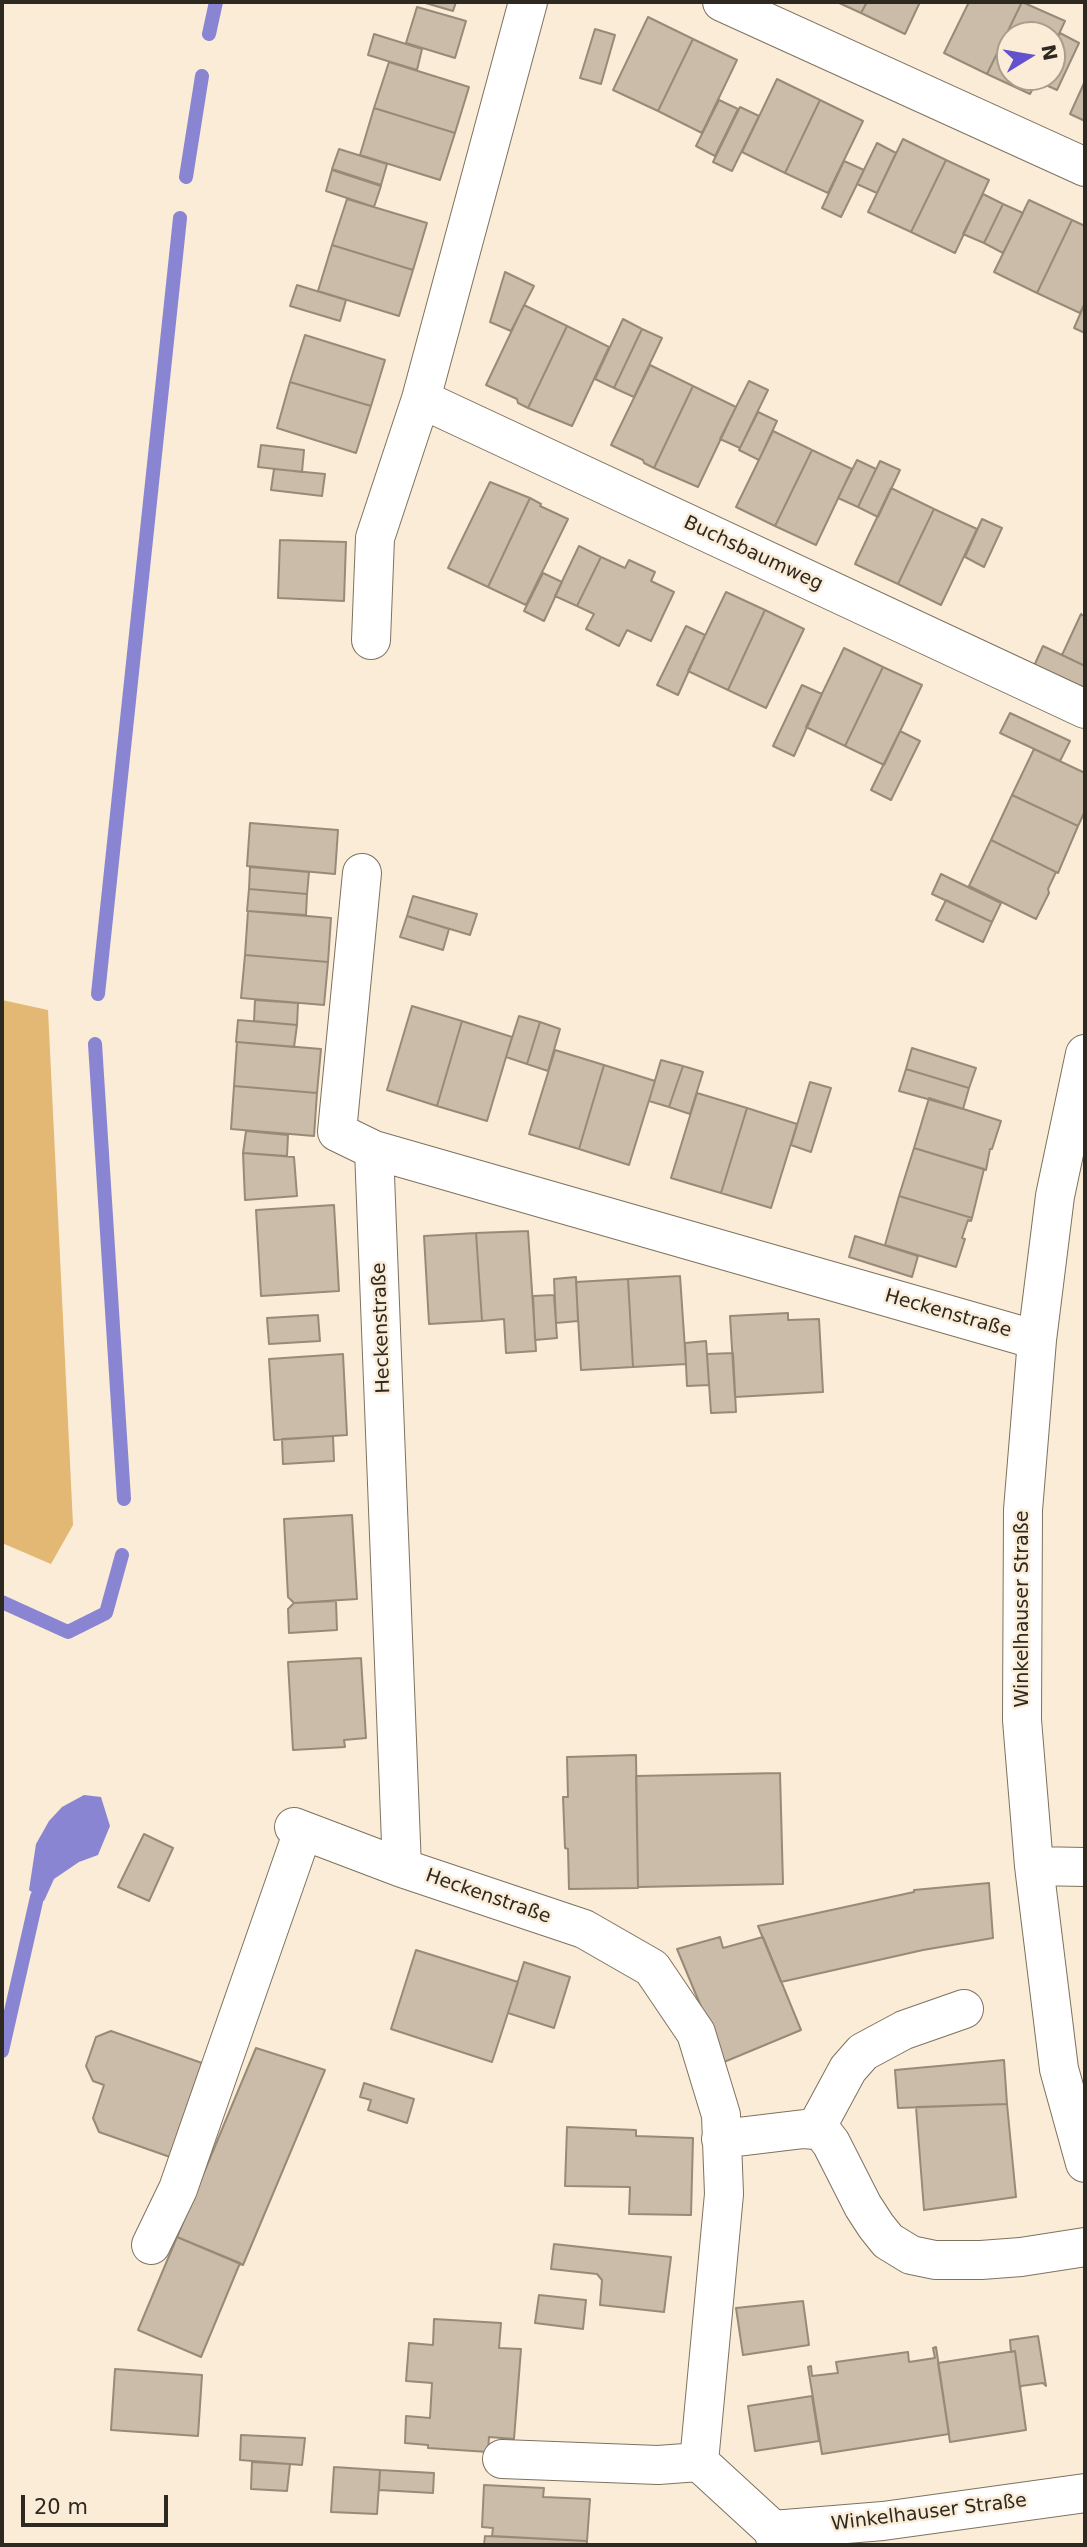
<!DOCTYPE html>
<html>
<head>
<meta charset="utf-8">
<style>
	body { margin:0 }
	#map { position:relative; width:1087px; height:2547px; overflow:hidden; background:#faecd7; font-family:"DejaVu Sans",sans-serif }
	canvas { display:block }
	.frame { position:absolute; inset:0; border:4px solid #2d2820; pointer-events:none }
	.north { position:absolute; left:996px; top:21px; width:70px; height:70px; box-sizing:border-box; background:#faecd7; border:2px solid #a89e8e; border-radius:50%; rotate:79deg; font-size:19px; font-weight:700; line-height:28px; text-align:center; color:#2d2820 }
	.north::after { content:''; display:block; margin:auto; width:24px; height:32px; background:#6352cb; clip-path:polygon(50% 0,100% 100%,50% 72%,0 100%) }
	.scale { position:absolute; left:21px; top:2495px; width:147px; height:32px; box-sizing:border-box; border:4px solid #2d2820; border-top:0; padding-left:9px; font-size:21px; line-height:24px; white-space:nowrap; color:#2d2820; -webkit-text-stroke:5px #faecd7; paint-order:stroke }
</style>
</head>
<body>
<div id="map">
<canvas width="1087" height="2547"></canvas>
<div class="frame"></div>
<div class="north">N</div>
<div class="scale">20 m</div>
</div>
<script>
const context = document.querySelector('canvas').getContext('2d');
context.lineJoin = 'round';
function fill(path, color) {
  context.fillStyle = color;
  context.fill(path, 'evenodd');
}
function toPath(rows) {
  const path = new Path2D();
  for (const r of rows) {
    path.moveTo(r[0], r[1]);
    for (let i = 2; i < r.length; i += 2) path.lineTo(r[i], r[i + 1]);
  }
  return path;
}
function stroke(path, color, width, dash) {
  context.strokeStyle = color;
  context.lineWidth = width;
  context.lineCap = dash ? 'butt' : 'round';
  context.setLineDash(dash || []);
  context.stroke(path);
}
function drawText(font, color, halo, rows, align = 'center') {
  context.font = font + ' "DejaVu Sans",sans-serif';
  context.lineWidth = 5;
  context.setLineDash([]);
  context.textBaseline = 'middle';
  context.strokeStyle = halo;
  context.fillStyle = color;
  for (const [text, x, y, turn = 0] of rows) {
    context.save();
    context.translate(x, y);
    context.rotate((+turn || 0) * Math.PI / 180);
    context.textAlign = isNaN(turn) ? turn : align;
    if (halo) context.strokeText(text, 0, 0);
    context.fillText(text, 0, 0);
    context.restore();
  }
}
fill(toPath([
	[2,1000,48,1010,73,1525,51,1564,2,1543]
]), '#e2b874');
fill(toPath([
	[84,1795,101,1797,110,1826,98,1855,79,1862,54,1879,44,1901,29,1890,36,1844,49,1821,62,1807]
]), '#8985d2');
stroke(toPath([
	[209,34,216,2],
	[186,177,202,76],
	[98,994,180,218],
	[95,1044,124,1499],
	[2,1602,68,1632,106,1613,122,1555],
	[2,2051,37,1897]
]), '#8985d2', 14);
const building = toPath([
	[422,2,456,2,453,11,422,2],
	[837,2,867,2,861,13,837,2],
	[867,2,920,2,905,34,861,13,867,2],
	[969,2,1022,2,987,74,944,53,969,2],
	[1022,2,1065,21,1052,49,1052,35,1010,35,1010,77,1039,77,1030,94,987,74,1022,2],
	[417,7,466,21,455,58,406,43,417,7],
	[648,17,693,39,658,111,613,90,648,17],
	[595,29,615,35,601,84,580,78,595,29],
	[1060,33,1079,43,1057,90,1037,81,1039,77,1052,77,1052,50,1060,33],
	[374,34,422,49,417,70,368,55,374,34],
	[693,39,737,60,702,133,658,111,693,39],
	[389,62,469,87,455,133,374,108,389,62],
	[777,79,820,100,785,173,742,152,777,79],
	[1085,81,1085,121,1070,114,1085,81],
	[719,100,738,109,715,156,696,146,719,100],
	[820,100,863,121,828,193,785,173,820,100],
	[740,107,759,116,732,171,713,162,740,107],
	[374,108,455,133,440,180,360,155,374,108],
	[903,139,946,160,911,232,868,212,903,139],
	[877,143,896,153,877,193,857,184,877,143],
	[339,149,387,164,381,185,332,169,339,149],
	[946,160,989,180,955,253,911,232,946,160],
	[844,161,864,170,841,217,822,208,844,161],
	[332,170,381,186,374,207,326,191,332,170],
	[983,194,1003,204,984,243,963,234,983,194],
	[347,199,427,223,413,270,332,245,347,199],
	[1029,200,1072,220,1037,293,994,272,1029,200],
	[1003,204,1023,213,1003,253,984,243,1003,204],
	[1072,220,1085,226,1085,303,1080,313,1037,293,1072,220],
	[332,245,413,270,399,316,318,291,332,245],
	[505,272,534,286,511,331,490,322,505,272],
	[297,285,346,300,340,321,290,306,297,285],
	[1085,303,1085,333,1074,328,1085,303],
	[524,305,567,326,528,408,518,403,517,399,486,385,524,305],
	[623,319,642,329,614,388,595,379,623,319],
	[567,326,609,347,572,426,528,408,567,326],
	[642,329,662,338,634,397,614,388,642,329],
	[305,335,385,360,371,406,290,382,305,335],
	[650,365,693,386,654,468,644,463,643,460,611,445,650,365],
	[749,381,768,390,740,448,720,439,749,381],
	[290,382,371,406,356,453,277,428,290,382],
	[693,386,736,407,698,487,654,468,693,386],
	[758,412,777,421,759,460,739,450,758,412],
	[773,431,812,450,775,526,736,507,773,431],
	[261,445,304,450,302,472,258,467,261,445],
	[812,450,852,469,816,545,775,526,812,450],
	[857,460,876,469,858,507,838,498,857,460],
	[880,461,900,470,878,517,858,507,880,461],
	[274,469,325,474,322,496,271,490,274,469],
	[490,482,530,498,488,587,448,568,490,482],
	[891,488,934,509,898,584,855,564,891,488],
	[530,498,541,504,540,506,568,519,526,605,488,587,530,498],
	[934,509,977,529,941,605,898,584,934,509],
	[982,519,1002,528,984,567,965,557,982,519],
	[280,540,346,542,344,601,278,598,280,540],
	[579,546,601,557,577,606,555,596,579,546],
	[601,557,625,568,629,560,655,572,651,581,674,592,651,641,627,630,619,646,586,629,594,614,577,606,601,557],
	[543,573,562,582,544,621,524,611,543,573],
	[726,592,765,610,728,690,688,671,726,592],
	[765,610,804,629,766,708,728,690,765,610],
	[1081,614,1085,617,1085,666,1062,655,1081,614],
	[686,626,705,635,678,695,657,685,686,626],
	[1043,646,1085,666,1085,690,1034,666,1043,646],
	[844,648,883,667,845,746,806,727,844,648],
	[883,667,922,685,884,765,845,746,883,667],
	[802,685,822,694,794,756,773,746,802,685],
	[1010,713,1070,741,1060,761,1000,733,1010,713],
	[900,731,920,741,891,800,871,790,900,731],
	[1034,749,1085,773,1085,811,1078,826,1012,795,1034,749],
	[1012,795,1078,826,1058,873,991,840,1012,795],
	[250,823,338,830,335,874,247,866,250,823],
	[991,840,1056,872,1048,889,1049,893,1036,919,969,886,991,840],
	[250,867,309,872,307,894,249,889,250,867],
	[941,874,1001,903,992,922,932,894,941,874],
	[249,889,307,894,306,915,247,911,249,889],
	[413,896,477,914,470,935,407,916,413,896],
	[946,900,992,922,983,942,936,920,946,900],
	[248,911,331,918,328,962,245,955,248,911],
	[407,916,449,929,443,950,400,937,407,916],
	[245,955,328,962,324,1005,241,998,245,955],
	[255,1000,298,1003,297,1025,254,1021,255,1000],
	[412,1006,462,1021,437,1106,387,1090,412,1006],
	[519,1016,540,1022,527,1064,506,1057,519,1016],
	[238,1020,297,1025,294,1047,236,1042,238,1020],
	[462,1021,512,1037,487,1121,437,1106,462,1021],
	[540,1022,560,1029,548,1071,527,1064,540,1022],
	[237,1042,321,1049,317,1093,234,1086,237,1042],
	[912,1048,976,1068,969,1088,906,1069,912,1048],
	[555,1050,604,1065,579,1149,529,1134,555,1050],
	[661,1060,683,1066,669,1107,649,1101,661,1060],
	[604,1065,655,1081,629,1165,579,1149,604,1065],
	[683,1066,703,1072,690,1114,669,1107,683,1066],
	[906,1069,969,1088,963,1109,899,1091,906,1069],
	[810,1082,831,1088,811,1152,791,1145,810,1082],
	[234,1086,317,1093,314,1136,231,1129,234,1086],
	[697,1093,747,1108,721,1193,671,1178,697,1093],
	[929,1098,1001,1121,992,1149,990,1149,986,1170,914,1148,929,1098],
	[747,1108,797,1124,771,1208,721,1193,747,1108],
	[246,1131,288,1135,287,1156,243,1153,246,1131],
	[914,1148,984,1169,972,1218,899,1196,914,1148],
	[243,1153,294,1157,297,1196,245,1200,243,1153],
	[899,1196,972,1218,971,1221,968,1220,962,1238,965,1239,956,1267,885,1245,899,1196],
	[334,1205,339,1291,261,1296,256,1210,334,1205],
	[528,1231,536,1351,506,1353,504,1319,482,1321,476,1233,528,1231],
	[476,1233,482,1321,429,1324,424,1236,476,1233],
	[855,1236,918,1256,912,1277,849,1257,855,1236],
	[680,1276,686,1364,633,1367,628,1279,680,1276],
	[576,1277,578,1321,556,1323,554,1279,576,1277],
	[628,1279,633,1367,581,1370,576,1282,628,1279],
	[554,1295,557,1338,535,1340,533,1296,554,1295],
	[788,1313,788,1320,819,1319,823,1392,735,1397,730,1316,788,1313],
	[318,1315,320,1341,269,1344,267,1318,318,1315],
	[706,1341,709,1385,687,1386,685,1343,706,1341],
	[733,1353,736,1412,711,1413,707,1354,733,1353],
	[343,1354,347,1435,274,1440,269,1359,343,1354],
	[333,1436,334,1461,283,1464,282,1439,333,1436],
	[352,1515,357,1599,294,1603,288,1597,284,1519,352,1515],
	[336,1601,337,1630,289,1633,288,1609,294,1603,336,1601],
	[361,1658,366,1738,344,1740,345,1747,293,1750,288,1662,361,1658],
	[636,1755,638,1888,569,1889,568,1849,565,1848,563,1797,568,1797,567,1757,636,1755],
	[780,1773,783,1884,638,1887,636,1776,780,1773],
	[144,1834,173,1848,149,1901,118,1887,144,1834],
	[989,1883,993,1938,923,1950,781,1982,758,1926,914,1892,914,1890,989,1883],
	[720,1937,723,1948,763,1937,801,2030,724,2062,677,1949,720,1937],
	[416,1950,518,1982,492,2062,391,2029,416,1950],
	[524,1962,570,1977,554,2028,508,2013,524,1962],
	[111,2031,202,2063,170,2157,99,2132,93,2118,104,2085,93,2081,86,2066,96,2037,111,2031],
	[256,2048,325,2070,243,2265,177,2237,256,2048],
	[1004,2060,1007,2104,898,2108,895,2070,1004,2060],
	[364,2083,414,2099,407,2123,368,2110,371,2100,360,2097,364,2083],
	[1007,2104,1016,2197,924,2210,916,2107,1007,2104],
	[567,2127,636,2130,636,2136,693,2138,691,2215,629,2214,630,2187,565,2186,567,2127],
	[177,2237,240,2263,201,2357,138,2330,177,2237],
	[554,2244,671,2257,664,2312,600,2305,602,2280,597,2274,551,2269,554,2244],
	[539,2295,586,2300,583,2329,535,2323,539,2295],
	[803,2301,809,2345,743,2355,736,2308,803,2301],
	[434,2319,501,2323,499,2348,521,2349,514,2439,489,2437,488,2452,428,2448,428,2445,405,2443,406,2416,430,2418,432,2383,406,2381,409,2343,433,2345,434,2319],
	[1038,2336,1046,2386,1043,2383,1021,2386,1020,2389,1015,2351,1011,2352,1010,2340,1038,2336],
	[936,2347,949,2434,822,2454,808,2367,811,2366,812,2376,838,2373,836,2362,908,2352,909,2362,935,2358,933,2348,936,2347],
	[1015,2351,1026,2430,950,2442,938,2363,1015,2351],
	[115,2369,202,2375,198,2436,111,2430,115,2369],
	[812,2396,819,2441,755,2451,748,2406,812,2396],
	[241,2435,305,2438,302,2465,240,2460,241,2435],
	[252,2462,290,2464,287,2491,251,2489,252,2462],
	[334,2467,380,2470,377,2514,331,2512,334,2467],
	[380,2470,434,2473,433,2493,379,2490,380,2470],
	[484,2485,544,2488,543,2497,590,2499,587,2541,492,2536,493,2528,482,2527,484,2485],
	[485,2536,587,2541,587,2545,484,2545,485,2536]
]);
fill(building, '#cabca8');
stroke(building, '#978a77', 2);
const minor = toPath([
	[528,2,421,399,1085,709],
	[722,2,1085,167],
	[371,640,375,538,421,399],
	[362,873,337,1132,374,1150],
	[1085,1054,1055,1196,1037,1340,1023,1510,1022,1720,1034,1866,1059,2069,1085,2163],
	[294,1827,402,1868],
	[1034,1866,1085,1867],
	[815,2130,848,2069,863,2052,904,2030,964,2009],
	[721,2139,804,2129,815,2130,824,2134,831,2143,863,2206,876,2226,888,2241,911,2255,935,2260,981,2260,1021,2257,1085,2247],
	[151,2245,178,2189,303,1831],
	[502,2459,658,2465,699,2462],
	[773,2530,883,2521,1085,2493],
	[777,2545,773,2530,699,2462,724,2194,721,2115,696,2033,652,1968,584,1929,402,1868,374,1150,1037,1340]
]);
stroke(minor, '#7e725f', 40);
stroke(minor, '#fff', 38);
drawText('19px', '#2d2820', '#faecd7', [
	["Buchsbaumweg",753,554,25],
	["Heckenstraße",948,1314,16],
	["Heckenstraße",382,1328,-92],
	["Winkelhauser Straße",1023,1609,-90],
	["Heckenstraße",488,1897,19],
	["Winkelhauser Straße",929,2513,-7]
]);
</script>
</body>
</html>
